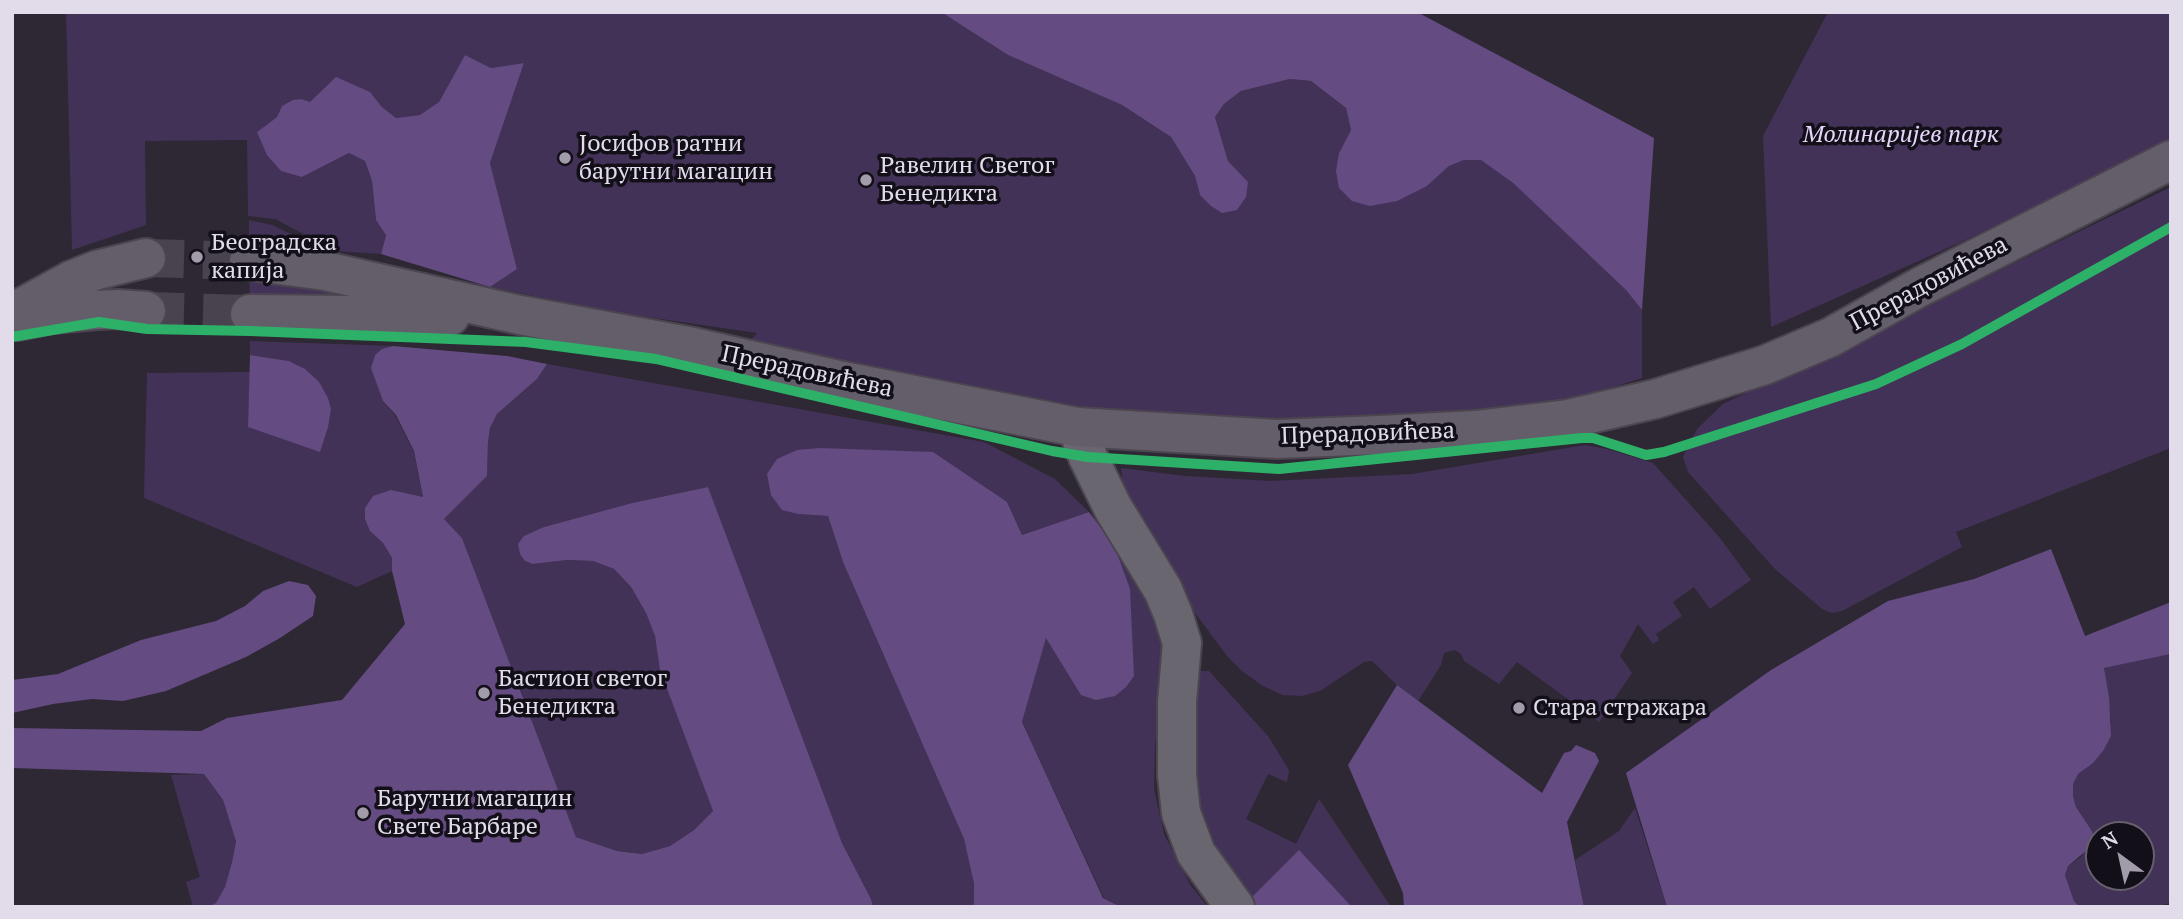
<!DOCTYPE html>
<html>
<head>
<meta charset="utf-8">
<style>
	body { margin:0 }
	#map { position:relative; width:2183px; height:919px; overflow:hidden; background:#2e2834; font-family:"PT Serif",serif }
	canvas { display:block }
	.frame { position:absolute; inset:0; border:14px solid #e1dbea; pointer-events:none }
	.north { position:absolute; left:2085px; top:821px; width:70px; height:70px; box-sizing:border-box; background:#130f18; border:2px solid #65616c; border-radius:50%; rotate:327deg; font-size:19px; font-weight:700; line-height:28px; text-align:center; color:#e1dbea }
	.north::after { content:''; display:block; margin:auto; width:24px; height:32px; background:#a29caa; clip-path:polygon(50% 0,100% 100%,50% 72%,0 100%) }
</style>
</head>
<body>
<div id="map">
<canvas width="2183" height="919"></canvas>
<div class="frame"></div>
<div class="north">N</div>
</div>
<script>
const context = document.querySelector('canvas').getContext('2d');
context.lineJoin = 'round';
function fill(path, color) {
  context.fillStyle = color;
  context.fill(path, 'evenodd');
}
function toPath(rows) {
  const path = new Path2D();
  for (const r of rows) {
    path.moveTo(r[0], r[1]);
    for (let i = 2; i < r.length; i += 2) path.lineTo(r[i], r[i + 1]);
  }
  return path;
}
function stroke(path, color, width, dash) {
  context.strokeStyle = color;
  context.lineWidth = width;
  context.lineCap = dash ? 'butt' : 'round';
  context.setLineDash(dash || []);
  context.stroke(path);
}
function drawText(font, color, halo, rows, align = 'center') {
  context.font = font + ' "PT Serif",serif';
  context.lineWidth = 7;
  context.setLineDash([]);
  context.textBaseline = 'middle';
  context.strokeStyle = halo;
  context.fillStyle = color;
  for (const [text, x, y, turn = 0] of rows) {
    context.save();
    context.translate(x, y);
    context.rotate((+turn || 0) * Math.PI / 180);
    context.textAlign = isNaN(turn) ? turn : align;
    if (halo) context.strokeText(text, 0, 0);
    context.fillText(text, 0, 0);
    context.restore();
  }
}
fill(toPath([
	[66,12,941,12,1008,55,1122,105,1171,137,1195,176,1200,195,1248,182,1228,161,1215,117,1224,104,1241,91,1290,79,1311,81,1346,108,1351,130,1339,153,1427,186,1449,166,1464,160,1481,160,1513,183,1626,290,1642,310,1642,378,1563,403,1477,417,1275,424,1083,410,745,347,757,333,613,312,490,287,517,269,490,163,524,63,491,68,465,55,439,102,420,115,396,118,382,107,370,92,310,102,301,99,282,106,277,117,257,132,302,177,349,153,365,161,372,181,376,220,386,234,381,254,336,251,275,219,248,216,247,140,145,141,146,225,72,250],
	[1828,12,2171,12,2171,141,1961,242,1771,327,1763,136],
	[2171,187,2171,448,1956,532,1962,547,1842,611,1832,613,1822,609,1775,569,1688,472,1683,457,1688,445,1698,428,1723,404],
	[249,220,272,225,329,252,249,256],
	[249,272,379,296,250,306],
	[250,341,393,346,382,349,383,401,395,415,414,452,423,498,370,531,383,543,392,558,392,571,357,587,144,498,147,373,250,372,248,427,305,369,289,361,250,355],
	[547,364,984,442,1055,479,1089,512,1022,535,1007,502,798,514,828,516,843,562,964,839,974,884,974,907,873,907,871,899,842,843,708,487,632,503,544,527,533,564,567,560,593,561,614,569,631,587,646,613,655,636,661,670,713,811,694,830,670,846,642,854,617,851,576,837,462,538,444,519,487,476,488,442,490,428,497,414,537,379],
	[1585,445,1607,449,1653,463,1720,538,1751,580,1710,609,1694,587,1673,602,1682,616,1656,634,1659,640,1653,644,1638,624,1620,656,1632,673,1599,722,1517,662,1499,684,1464,661,1461,654,1455,650,1444,653,1441,665,1418,701,1397,685,1372,661,1364,662,1320,691,1302,696,1283,695,1263,686,1242,671,1227,656,1181,594,1124,494,1121,468,1185,476,1270,481,1412,474],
	[1114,545,1141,583,1159,631,1163,656,1155,747,1154,789,1164,834,1191,886,1208,907,1121,907,1104,898,1022,722,1046,637],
	[2171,654,2171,902,2159,907,2080,907,2074,901,2065,875,2068,866,2082,856,2092,831,2076,807,2073,796,2073,783,2078,774,2092,764,2111,722,2104,668],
	[2099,835,2141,835,2141,877,2099,877],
	[1201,671,1209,671,1268,736,1289,770,1287,782,1268,774,1246,819,1296,844,1319,799,1391,907,1352,907,1299,851,1248,901,1195,827,1194,674],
	[204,774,223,800,236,840,232,862,225,887,216,904,208,907,190,907,192,903,186,882,200,877,171,775],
	[1635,808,1667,907,1584,907,1575,860,1619,831]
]), '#433257');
fill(toPath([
	[941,12,1417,12,1654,138,1642,310,1626,290,1513,183,1481,160,1464,160,1449,166,1427,186,1397,201,1370,206,1352,201,1339,188,1336,171,1339,153,1351,130,1346,108,1311,81,1290,79,1241,91,1224,104,1215,117,1228,161,1248,182,1246,197,1237,210,1222,213,1211,206,1200,195,1195,176,1171,137,1122,105,1008,55],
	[465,55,491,68,524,63,490,163,517,269,490,287,381,254,386,235,376,220,372,181,365,161,349,153,302,177,281,171,267,155,257,132,277,117,282,106,293,100,301,99,310,102,336,77,370,92,382,107,396,118,420,115,439,102],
	[393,346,507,356,547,364,537,379,497,414,490,428,488,442,487,476,444,519,462,538,576,837,617,851,642,854,670,846,694,830,713,811,660,670,655,636,646,613,631,587,614,569,593,561,567,560,533,564,525,561,520,554,518,544,524,536,544,527,632,503,708,487,842,843,871,899,873,907,208,907,216,903,225,887,232,862,236,841,223,800,204,774,12,768,12,728,201,731,227,718,342,700,405,624,392,571,392,558,383,543,370,531,365,519,365,508,373,496,391,490,423,497,414,451,396,415,383,401,371,368,375,355,382,349],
	[250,355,289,361,305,369,319,382,328,398,331,409,328,427,320,452,248,427],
	[820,448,933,452,1007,502,1022,535,1089,512,1114,545,1130,589,1134,676,1126,687,1115,696,1096,700,1081,695,1046,638,1022,722,1103,898,1121,907,974,907,974,884,964,839,843,562,828,516,798,514,782,510,771,495,767,474,777,459,797,450],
	[2051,549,2085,636,2171,602,2171,654,2104,668,2109,697,2111,736,2103,751,2092,764,2078,774,2073,784,2073,796,2076,807,2092,831,2094,838,2092,846,2068,866,2065,875,2074,901,2080,907,1667,907,1626,773,1771,670,1888,601,1974,579],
	[289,581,308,585,316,596,313,616,280,638,246,657,166,691,123,701,92,699,53,704,12,713,12,680,58,674,141,640,216,621,245,606,263,591],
	[1397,685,1542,793,1564,753,1571,751,1576,745,1595,753,1599,761,1567,822,1584,907,1404,907,1403,893,1348,765],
	[1299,850,1352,907,1253,907,1248,901]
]), '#644b82');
stroke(toPath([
	[146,258,249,261],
	[146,311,250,314]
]), '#49434f', 38, [38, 19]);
const minor = toPath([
	[1077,427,1088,457,1113,508,1163,590,1173,614,1182,643,1177,702,1177,775,1181,813,1196,853,1235,907]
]);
const major = toPath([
	[249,261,325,271,520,315,693,347,843,381,1077,427,1277,439,1380,435,1475,430,1568,419,1655,399,1765,365,1831,337,1920,287,2171,160],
	[12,313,72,280,97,270,146,258],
	[250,314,450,316],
	[18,321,52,314,97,310,118,309,146,311]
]);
stroke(minor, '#4b4550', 42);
stroke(major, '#4b4550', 42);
stroke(minor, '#6a6670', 38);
stroke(major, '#645e6a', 38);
stroke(toPath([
	[12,337,99,322,147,329,250,331,526,342,656,359,1052,451,1088,457,1279,469,1582,438,1593,438,1646,455,1664,452,1876,384,1962,344,2171,227]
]), '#2db169', 10);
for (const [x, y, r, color] of [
	[565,158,7,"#a29caa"],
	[866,180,7,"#a29caa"],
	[197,257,7,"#a29caa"],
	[484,693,7,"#a29caa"],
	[1519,708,7,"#a29caa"],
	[363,813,7,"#a29caa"]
]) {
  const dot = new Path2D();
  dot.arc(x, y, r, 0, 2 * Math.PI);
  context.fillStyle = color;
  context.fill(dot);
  stroke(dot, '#130f18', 2.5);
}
drawText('italic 24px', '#e4d5fa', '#130f18', [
	["Молинаријев парк",1901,135]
]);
drawText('24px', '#e1dbea', '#130f18', [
	["Јосифов ратни",579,144],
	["барутни магацин",579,172],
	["Равелин Светог",880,166],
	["Бенедикта",880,194],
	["Београдска",211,243],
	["капија",211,271],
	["Бастион светог",498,679],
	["Бенедикта",498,707],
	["Стара стражара",1533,708],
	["Барутни магацин",377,799],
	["Свете Барбаре",377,827]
], 'left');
drawText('24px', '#e1dbea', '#130f18', [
	["Прерадовићева",1929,284,-28],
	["Прерадовићева",807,372,12],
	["Прерадовићева",1368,434,-2]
]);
</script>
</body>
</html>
